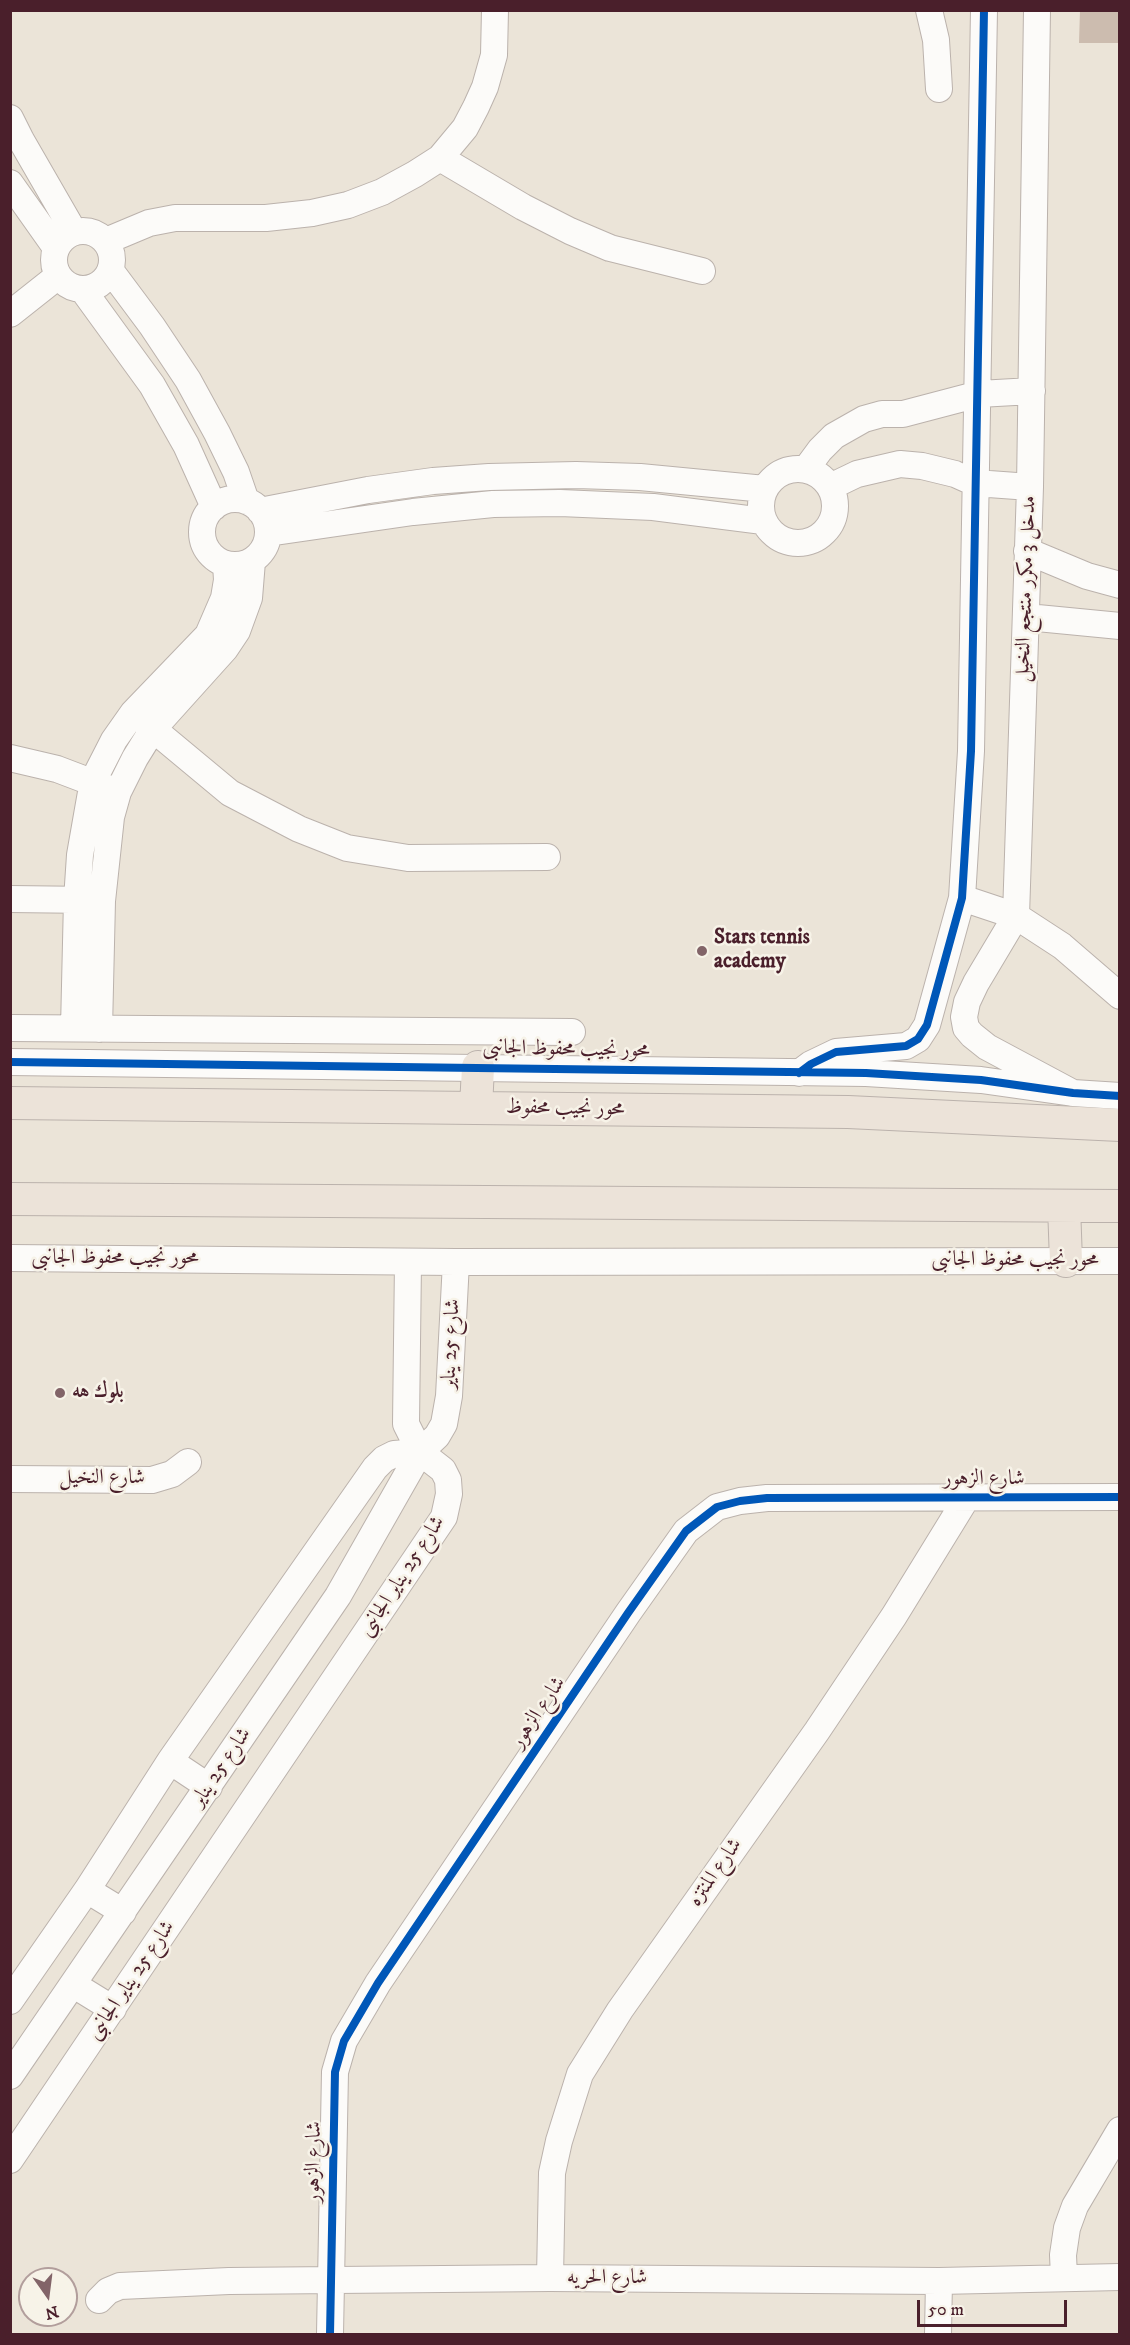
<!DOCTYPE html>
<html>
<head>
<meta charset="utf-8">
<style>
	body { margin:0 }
	#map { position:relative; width:1130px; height:2345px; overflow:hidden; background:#ebe4d8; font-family:"IM FELL DW Pica",serif }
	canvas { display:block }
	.frame { position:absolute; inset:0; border:12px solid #4a1f2b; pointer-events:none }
	.north { position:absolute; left:18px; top:2267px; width:60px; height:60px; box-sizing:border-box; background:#f7f3e8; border:2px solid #b29e9c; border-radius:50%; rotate:166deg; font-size:16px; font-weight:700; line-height:24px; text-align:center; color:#4a1f2b }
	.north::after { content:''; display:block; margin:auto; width:21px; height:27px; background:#826468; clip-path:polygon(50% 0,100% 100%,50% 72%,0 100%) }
	.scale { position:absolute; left:917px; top:2300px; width:150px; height:27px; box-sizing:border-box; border:3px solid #4a1f2b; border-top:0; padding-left:8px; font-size:18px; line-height:21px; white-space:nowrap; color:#4a1f2b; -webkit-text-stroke:4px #f7f3e8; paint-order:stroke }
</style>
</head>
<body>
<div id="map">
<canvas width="1130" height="2345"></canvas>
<div class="frame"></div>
<div class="north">N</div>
<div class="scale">50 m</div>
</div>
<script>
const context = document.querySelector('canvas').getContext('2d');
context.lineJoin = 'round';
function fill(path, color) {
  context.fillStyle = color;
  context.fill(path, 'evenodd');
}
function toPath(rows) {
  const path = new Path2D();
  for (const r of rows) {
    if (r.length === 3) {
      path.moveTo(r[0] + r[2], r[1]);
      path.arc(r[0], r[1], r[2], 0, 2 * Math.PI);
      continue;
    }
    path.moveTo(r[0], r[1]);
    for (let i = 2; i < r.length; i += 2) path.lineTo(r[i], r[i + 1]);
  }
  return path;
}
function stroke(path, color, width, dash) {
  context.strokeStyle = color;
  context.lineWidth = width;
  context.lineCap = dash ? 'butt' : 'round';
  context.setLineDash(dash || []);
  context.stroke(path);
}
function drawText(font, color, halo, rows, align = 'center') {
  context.font = font + ' "IM FELL DW Pica",Amiri,serif';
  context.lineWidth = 5;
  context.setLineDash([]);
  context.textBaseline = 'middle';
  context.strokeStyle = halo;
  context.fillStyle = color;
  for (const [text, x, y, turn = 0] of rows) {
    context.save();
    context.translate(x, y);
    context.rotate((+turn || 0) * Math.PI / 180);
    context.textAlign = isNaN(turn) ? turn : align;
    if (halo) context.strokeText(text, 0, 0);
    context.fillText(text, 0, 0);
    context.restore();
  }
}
fill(toPath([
	[1080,10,1119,10,1119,43,1079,43]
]), '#ccbcaf');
const minor = toPath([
	[929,10,936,40,939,89],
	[1037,10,1030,487,1016,916,976,983,967,1002,964,1017,966,1028,972,1035,987,1047,1073,1093],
	[10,118,21,140,74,232],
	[440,158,523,207,570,231,610,248,702,271],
	[10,183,56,248],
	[83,260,29],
	[106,241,149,223,175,218,266,218,312,213,348,205,382,192,415,174,440,158,465,128,476,107,485,87,494,55,495,10],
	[111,271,152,326,188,380,217,433,236,472,246,501],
	[83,290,152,385,186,445,214,507],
	[10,314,58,276],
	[798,506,37],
	[806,469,820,450,834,436,864,419,882,414,903,414,979,394,1032,391],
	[830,487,857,474,900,464,922,466,955,474,975,483,1030,487],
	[235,532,33],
	[260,511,368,490,433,481,489,477,576,475,640,477,765,489],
	[268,533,413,512,493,504,560,503,653,507,763,521],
	[1027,551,1087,576,1120,585],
	[1027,617,1120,626],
	[141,719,230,793,299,829,347,848,408,858,547,857],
	[10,758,57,769,107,788],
	[962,898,1016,916,1062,946,1120,996],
	[10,899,92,900],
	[10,1028,572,1032],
	[74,1028,77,900,80,855,93,781,114,740,133,713,208,635,224,598,227,580,226,564],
	[99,1029,102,901,111,817,118,792,135,758,153,729,225,649,237,631,249,598,252,561],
	[10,1062,866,1073,981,1080,1073,1093,1120,1096],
	[799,1073,811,1064,836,1052,906,1046,918,1039,927,1025,962,898,971,751,984,10],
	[10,1258,456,1262,1120,1261],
	[10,1479,152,1480,172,1474,188,1462],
	[170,1761,209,1787],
	[87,1890,123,1912],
	[74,1985,113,2009],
	[10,2001,87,1890,170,1761,375,1468,384,1459,394,1454,420,1452],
	[10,2076,338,1596,420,1452,437,1436,444,1424,449,1396,456,1262],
	[10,2160,444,1517,449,1494,448,1480,443,1470,420,1452,406,1424,408,1262],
	[1064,2277,1063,2255,1067,2228,1075,2206,1120,2130],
	[550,2278,552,2173,559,2141,580,2074,620,2010,817,1731,894,1616,966,1499],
	[99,2300,108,2291,120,2286,229,2281,550,2278,939,2281,1120,2277],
	[330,2334,335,2072,344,2041,378,1983,628,1613,686,1531,717,1507,740,1501,767,1498,1120,1497],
	[938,2334,939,2281]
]);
const major = toPath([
	[10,1103,848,1112,1120,1125],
	[476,1108,478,1067],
	[10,1199,1120,1206],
	[1064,1206,1066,1261]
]);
stroke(minor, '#bbb2ac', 28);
stroke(major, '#bbb2ac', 34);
stroke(minor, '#fcfbf9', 26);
stroke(major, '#ece3d9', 32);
stroke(toPath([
	[10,1062,866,1073,981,1080,1073,1093,1120,1096],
	[799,1073,811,1064,836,1052,906,1046,918,1039,927,1025,962,898,971,751,984,10],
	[330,2334,335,2072,344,2041,378,1983,628,1613,686,1531,717,1507,740,1501,767,1498,1120,1497]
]), '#0057b8', 8);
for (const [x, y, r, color] of [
	[702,951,6,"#826468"],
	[60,1393,6,"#826468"]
]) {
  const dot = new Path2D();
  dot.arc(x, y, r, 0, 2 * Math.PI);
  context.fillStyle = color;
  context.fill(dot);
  stroke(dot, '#f7f3e8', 2);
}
drawText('21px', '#4a1f2b', '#f7f3e8', [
	["مدخل 3 مكرر منتجع النخيل",1027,589,-88],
	["محور نجيب محفوظ الجانبى",566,1050,1],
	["محور نجيب محفوظ",565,1109,1],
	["محور نجيب محفوظ الجانبى",115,1259],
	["محور نجيب محفوظ الجانبى",1015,1261],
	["شارع 25 يناير",452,1344,-87],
	["شارع النخيل",102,1479],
	["شارع الزهور",984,1480],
	["شارع 25 يناير الجانبى",403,1577,-57],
	["شارع الزهور",539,1713,-56],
	["شارع 25 يناير",222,1768,-56],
	["شارع المنتزه",716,1873,-55],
	["شارع 25 يناير الجانبى",132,1981,-56],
	["شارع الزهور",315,2162,-89],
	["شارع الحريه",607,2279]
]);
drawText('bold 21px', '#4a1f2b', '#f7f3e8', [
	["Stars tennis",714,939],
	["academy",714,963],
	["بلوك هه",72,1393]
], 'left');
</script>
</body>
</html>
